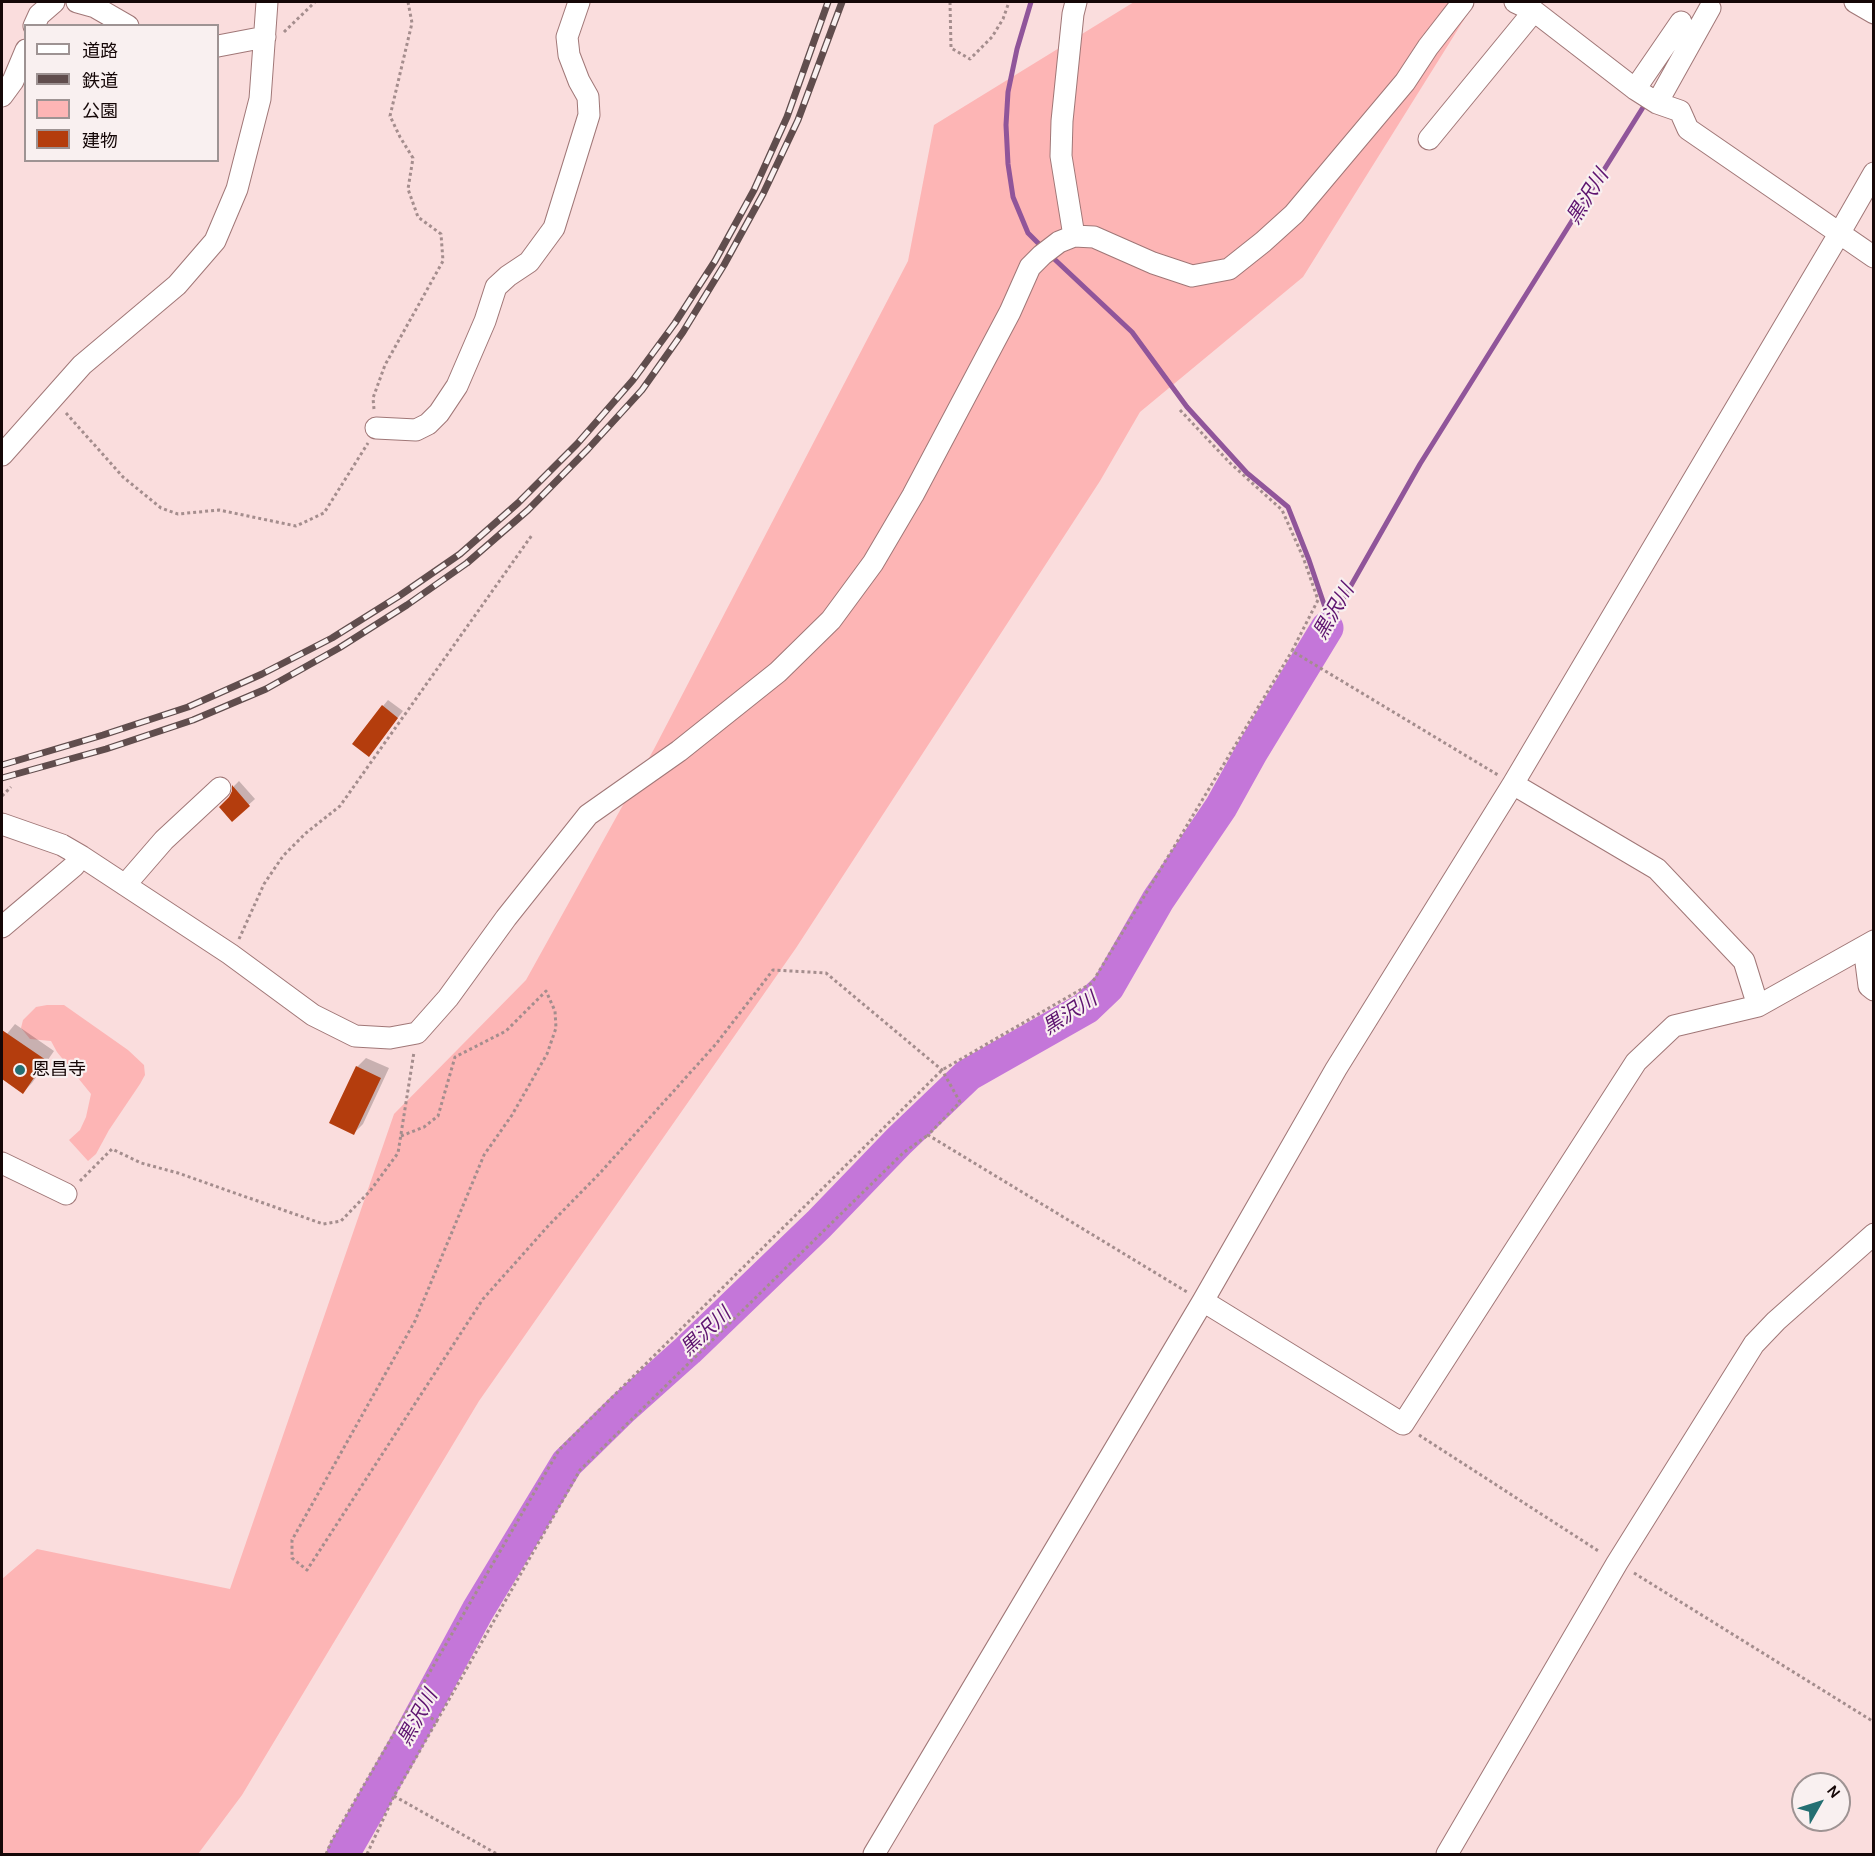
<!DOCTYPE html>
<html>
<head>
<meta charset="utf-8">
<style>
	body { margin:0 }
	#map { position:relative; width:1875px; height:1856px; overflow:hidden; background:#fadddd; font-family:Karla,"Noto Sans JP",sans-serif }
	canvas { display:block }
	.frame { position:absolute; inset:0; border:3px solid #150707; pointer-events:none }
	.legend { position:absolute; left:24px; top:24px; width:195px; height:138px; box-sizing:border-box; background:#f9f0f0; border:2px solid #9e9393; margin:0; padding:8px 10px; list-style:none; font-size:18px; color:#150707 }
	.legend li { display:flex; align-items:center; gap:12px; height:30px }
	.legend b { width:30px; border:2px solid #9e9393 }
	.north { position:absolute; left:1791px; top:1772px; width:60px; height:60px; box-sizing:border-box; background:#f9f0f0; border:2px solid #9e9393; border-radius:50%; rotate:51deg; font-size:16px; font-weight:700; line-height:24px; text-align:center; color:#150707 }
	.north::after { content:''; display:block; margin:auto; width:21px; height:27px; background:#246f72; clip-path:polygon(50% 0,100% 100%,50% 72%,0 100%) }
</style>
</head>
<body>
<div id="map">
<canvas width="1875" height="1856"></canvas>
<div class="frame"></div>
<ul class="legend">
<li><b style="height:8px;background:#fff"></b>道路</li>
<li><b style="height:8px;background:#604d4d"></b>鉄道</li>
<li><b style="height:16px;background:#fdb5b5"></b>公園</li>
<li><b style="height:16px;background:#b43d0d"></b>建物</li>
</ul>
<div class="north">N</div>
</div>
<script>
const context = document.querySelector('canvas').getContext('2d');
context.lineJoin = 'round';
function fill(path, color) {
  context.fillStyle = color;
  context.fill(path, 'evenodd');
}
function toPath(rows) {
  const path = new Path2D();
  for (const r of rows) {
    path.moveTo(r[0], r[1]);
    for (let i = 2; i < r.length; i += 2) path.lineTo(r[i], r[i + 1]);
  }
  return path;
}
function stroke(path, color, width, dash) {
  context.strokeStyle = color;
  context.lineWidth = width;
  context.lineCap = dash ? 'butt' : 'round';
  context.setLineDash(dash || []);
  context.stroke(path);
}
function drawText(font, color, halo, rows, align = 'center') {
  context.font = font + ' Karla,"Noto Sans JP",sans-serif';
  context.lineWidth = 4.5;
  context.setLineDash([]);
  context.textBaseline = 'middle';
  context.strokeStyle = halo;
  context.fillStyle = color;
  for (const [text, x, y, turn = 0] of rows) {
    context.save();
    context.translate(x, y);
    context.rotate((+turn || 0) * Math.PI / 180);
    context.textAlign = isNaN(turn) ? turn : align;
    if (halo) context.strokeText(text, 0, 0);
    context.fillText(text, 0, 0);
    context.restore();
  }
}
fill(toPath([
	[1134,2,1475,2,1303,277,1140,412,1100,481,796,948,479,1401,242,1795,198,1854,2,1854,2,1579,37,1549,230,1589,394,1114,526,980,654,749,908,261,934,125],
	[47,1005,64,1005,128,1050,144,1065,145,1075,140,1084,109,1130,96,1154,88,1161,69,1140,80,1130,86,1117,91,1094,57,1052,51,1041,30,1039,21,1028,23,1020,36,1007]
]), '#fdb5b5');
fill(toPath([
	[388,700,403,711,374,749,383,706],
	[239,781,255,799,232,820,234,786],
	[15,1024,54,1051,32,1083,23,1092,2,1078,2,1040],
	[366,1058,389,1068,363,1124,354,1133,357,1067]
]), '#0003');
stroke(toPath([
	[1031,2,1017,49,1008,92,1006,125,1008,164,1013,197,1028,233,1043,248],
	[1050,255,1132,332,1187,407,1247,473,1288,507,1309,560,1326,610,1327,628],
	[1328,626,1420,464,1647,101]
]), '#90559a', 5);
stroke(toPath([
	[343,1854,404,1747,478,1610,567,1463,622,1409,688,1350,819,1224,899,1141,968,1075,1086,1008,1108,987,1158,900,1221,807,1251,753,1327,628]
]), '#c476d9', 33);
fill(toPath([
	[382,705,398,718,369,757,352,744],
	[232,785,250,806,232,822,219,807,229,797,232,791],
	[2,1030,46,1060,23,1094,2,1079],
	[356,1066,381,1078,354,1135,329,1123]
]), '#b43d0d');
const minor = toPath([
	[77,2,95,7,128,26],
	[1515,2,1534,11,1635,89,1657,103,1680,111,1688,129,1874,257],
	[1855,2,1874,13],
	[34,26,39,15,54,2],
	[218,46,265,37],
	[1635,89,1681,22],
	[2,96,13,81,26,50],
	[1657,103,1710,8],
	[1429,139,1534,11],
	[1074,236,1061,156,1062,121,1073,14,1076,2],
	[376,428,416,430,428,424,439,413,457,386,485,321,496,287,508,276,529,262,554,228,589,115,588,97,579,81,569,55,567,37,579,2],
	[2,455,82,365,177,285,215,241,237,189,260,99,267,2],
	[1513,784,1657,869,1744,961,1758,1006],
	[2,824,62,845,81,856,230,954,313,1015,355,1036,390,1038,417,1033,448,998,506,918,588,815,679,751,778,672,831,620,873,563,913,495,1010,312,1030,267,1042,255,1059,242,1074,236,1094,237,1153,263,1192,276,1229,269,1263,242,1294,214,1405,82,1428,47,1463,2],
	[125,885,164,840,220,788],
	[2,927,74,866,81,856],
	[1864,947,1869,986,1874,990],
	[2,1163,66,1194],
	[1203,1301,1403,1424,1636,1062,1674,1026,1758,1006,1874,941],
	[874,1854,1203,1301,1336,1069,1513,784,1839,234,1874,173],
	[1447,1854,1617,1563,1754,1344,1776,1321,1874,1234]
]);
stroke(minor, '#a07777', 23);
stroke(toPath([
	[950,2,951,48,970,59,992,37,1003,19,1009,2],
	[284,32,315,2],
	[374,409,373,398,385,365,443,261,441,234,418,217,408,189,413,158,400,137,390,116,412,23,408,2],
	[1180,410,1230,463,1282,510,1303,557,1318,600,1292,651,1498,775],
	[66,413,123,477,161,508,178,514,219,510,296,526,324,513,368,443],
	[2,796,11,787],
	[239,939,264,884,283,856,306,833,340,806,532,535],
	[401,1136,424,1127,438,1116,455,1057,506,1031,546,991,555,1011,556,1028,547,1054,512,1115,484,1155,415,1321,292,1540,292,1558,307,1570,483,1299,549,1225,600,1173,716,1044,773,970,826,973,942,1070,960,1102,928,1135,1187,1292],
	[80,1181,112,1149,141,1163,178,1173,323,1224,341,1221,370,1191,398,1153,414,1052],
	[1419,1435,1600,1552],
	[1634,1573,1874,1722],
	[410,1706,438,1722],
	[394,1796,497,1854],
	[326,1854,332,1840,559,1450,942,1070,1092,983,1292,651],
	[367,1854,394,1796,580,1470,903,1153,928,1135]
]), '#a48d8d', 3, [3, 3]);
stroke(minor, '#fff', 21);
const rail = toPath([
	[2,765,103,735,188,707,262,674,332,638,399,596,460,554,518,503,577,444,633,380,675,323,715,261,754,190,787,117,828,2],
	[2,778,106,749,193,720,266,689,339,648,407,605,467,563,528,510,588,449,642,390,683,332,724,265,763,194,798,120,842,2]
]);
stroke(rail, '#604d4d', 7);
stroke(rail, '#f9f0f0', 4.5, [14]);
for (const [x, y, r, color] of [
	[20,1070,6,"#246f72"]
]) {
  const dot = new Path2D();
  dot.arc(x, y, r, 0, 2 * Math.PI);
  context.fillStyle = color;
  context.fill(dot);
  stroke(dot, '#f9f0f0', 2);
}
drawText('18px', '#150707', '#f9f0f0', [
	["恩昌寺",32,1070]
], 'left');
drawText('italic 20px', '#5d136f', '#f9f0f0', [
	["黒沢川",1588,197,-58],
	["黒沢川",1334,612,-60],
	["黒沢川",1070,1014,-33],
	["黒沢川",706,1332,-43],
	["黒沢川",418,1718,-61]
]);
</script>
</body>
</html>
